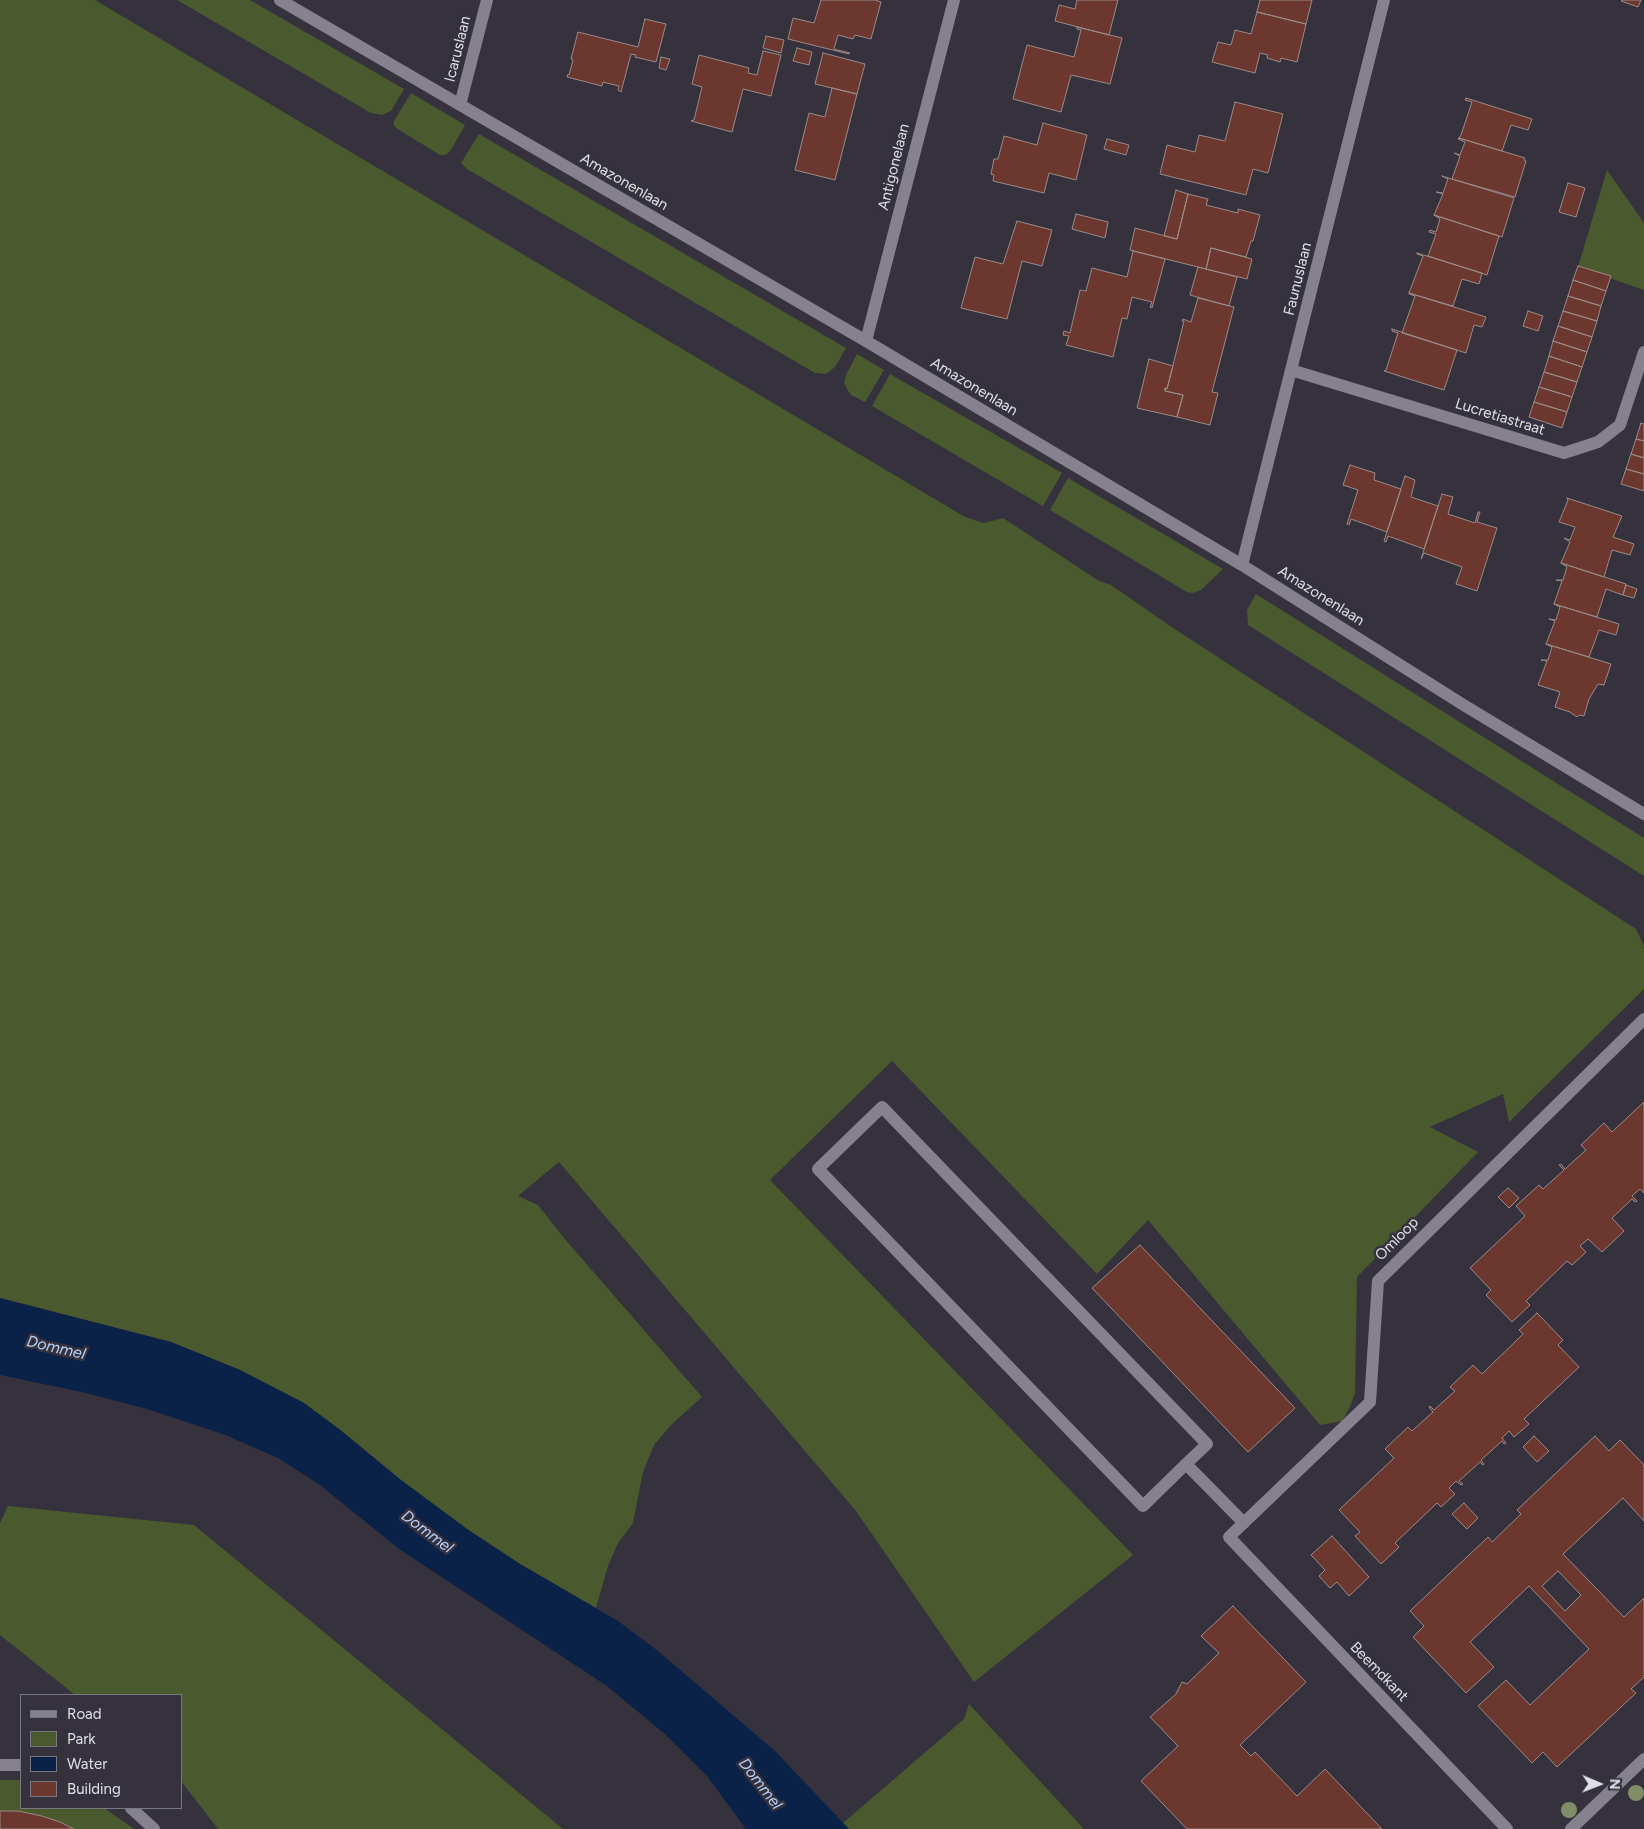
<!DOCTYPE html>
<html>
<head>
<meta charset="utf-8">
<style>
	body { margin:0 }
	#map { position:relative; width:1644px; height:1829px; overflow:hidden; background:#35323d; font-family:Figtree,sans-serif }
	canvas { display:block }
	.legend { position:absolute; left:20px; top:1694px; width:162px; height:115px; box-sizing:border-box; background:#35323d; border:1px solid #797780; margin:0; padding:6px 9px; list-style:none; font-size:15px; color:#e0dee5 }
	.legend li { display:flex; align-items:center; gap:10px; height:25px }
	.legend b { width:25px; border:1px solid #797780 }
	.north { position:absolute; left:1574px; top:1759px; width:50px; height:50px; -webkit-text-stroke:4px #35323d; paint-order:stroke; rotate:91deg; font-size:14px; font-weight:700; line-height:20px; text-align:center; color:#e0dee5 }
	.north::after { content:''; display:block; margin:auto; width:18px; height:22px; background:#e0dee5; clip-path:polygon(50% 0,100% 100%,50% 72%,0 100%) }
</style>
</head>
<body>
<div id="map">
<canvas width="1644" height="1829"></canvas>
<ul class="legend">
<li><b style="height:6px;background:#85818e"></b>Road</li>
<li><b style="height:14px;background:#4b592e"></b>Park</li>
<li><b style="height:14px;background:#0a2248"></b>Water</li>
<li><b style="height:14px;background:#6c372f"></b>Building</li>
</ul>
<div class="north">N</div>
</div>
<script>
const context = document.querySelector('canvas').getContext('2d');
context.lineJoin = 'round';
function fill(path, color) {
  context.fillStyle = color;
  context.fill(path, 'evenodd');
}
function toPath(rows) {
  const path = new Path2D();
  for (const r of rows) {
    path.moveTo(r[0], r[1]);
    for (let i = 2; i < r.length; i += 2) path.lineTo(r[i], r[i + 1]);
  }
  return path;
}
function stroke(path, color, width, dash) {
  context.strokeStyle = color;
  context.lineWidth = width;
  context.lineCap = dash ? 'butt' : 'round';
  context.setLineDash(dash || []);
  context.stroke(path);
}
function drawText(font, color, halo, rows, align = 'center') {
  context.font = font + ' Figtree,sans-serif';
  context.lineWidth = 5;
  context.setLineDash([]);
  context.textBaseline = 'middle';
  context.strokeStyle = halo;
  context.fillStyle = color;
  for (const [text, x, y, turn = 0] of rows) {
    context.save();
    context.translate(x, y);
    context.rotate((+turn || 0) * Math.PI / 180);
    context.textAlign = isNaN(turn) ? turn : align;
    if (halo) context.strokeText(text, 0, 0);
    context.fillText(text, 0, 0);
    context.restore();
  }
}
fill(toPath([
	[0,0,95,0,965,517,984,523,1003,518,1099,581,1111,585,1173,628,1636,929,1644,946,1644,989,1509,1122,1503,1094,1430,1127,1478,1152,1357,1277,1355,1393,1350,1407,1342,1421,1320,1425,1148,1220,1097,1274,892,1061,770,1180,1133,1555,974,1682,856,1511,559,1162,518,1196,538,1205,564,1238,702,1397,672,1424,654,1445,643,1472,633,1523,618,1543,608,1566,596,1608,520,1564,467,1529,401,1480,339,1429,304,1403,240,1370,171,1342,0,1298],
	[177,0,250,0,404,89,391,111,382,115,371,113],
	[411,93,465,125,451,150,446,155,440,155,396,128,394,125,394,121],
	[479,134,846,348,835,367,826,374,815,373,467,169,461,163],
	[1607,170,1644,223,1644,290,1578,267],
	[857,354,884,370,865,402,851,395,847,389,844,382,847,373],
	[890,374,1062,473,1043,506,872,406],
	[1068,478,1223,569,1201,590,1193,593,1187,592,1050,510],
	[1256,594,1644,838,1644,876,1248,625,1247,610],
	[8,1506,194,1525,563,1829,218,1829,181,1781,181,1695,75,1695,0,1635,0,1523],
	[969,1704,1084,1829,849,1829,843,1823,964,1719],
	[0,1780,21,1780,21,1808,104,1808,134,1829,0,1829]
]), '#4b592e');
fill(toPath([
	[0,1298,171,1342,240,1370,304,1403,339,1429,401,1480,467,1529,520,1564,618,1621,658,1651,774,1750,849,1829,746,1829,707,1776,666,1735,607,1686,399,1549,320,1485,278,1458,223,1434,147,1409,82,1392,0,1375]
]), '#0a2248');
const building = toPath([
	[821,0,875,0,881,2,871,39,855,35,853,39,838,35,834,49,850,53,849,54,788,39,793,18,814,23,821,0],
	[1077,0,1118,0,1109,35,1055,21,1059,5,1075,9,1077,0],
	[1260,0,1312,0,1306,24,1257,12,1260,0],
	[1622,0,1641,0,1638,7,1621,1,1622,0],
	[1257,12,1306,24,1297,62,1281,58,1280,62,1267,58,1268,55,1260,53,1255,73,1212,62,1218,42,1231,45,1235,30,1251,34,1257,12],
	[645,19,666,24,656,62,635,57,636,55,631,54,621,92,618,90,619,86,603,82,602,86,567,77,568,74,569,75,573,60,571,59,578,32,638,47,645,19],
	[1077,27,1122,38,1110,84,1071,75,1061,112,1013,99,1027,45,1074,57,1081,30,1077,29,1077,27],
	[766,36,784,40,781,53,763,48,766,36],
	[797,48,812,52,809,65,793,61,797,48],
	[763,51,781,55,771,96,743,89,732,132,691,121,694,120,702,87,692,84,699,55,749,68,748,73,757,75,763,51],
	[823,53,865,64,857,94,815,84,823,53],
	[661,57,670,59,666,70,659,68,661,57],
	[832,88,857,94,835,180,795,170,809,113,825,117,832,88],
	[1466,98,1532,119,1528,130,1511,125,1502,151,1459,138,1461,135,1472,102,1465,100,1466,98],
	[1235,102,1283,114,1268,173,1253,169,1246,195,1160,174,1167,145,1195,152,1199,135,1225,141,1235,102],
	[1043,123,1087,135,1076,180,1049,173,1044,193,993,181,994,175,991,174,994,159,998,159,1004,136,1037,145,1043,123],
	[1459,138,1525,158,1524,160,1526,161,1515,197,1452,179,1460,156,1454,153,1460,155,1465,142,1458,139,1459,138],
	[1107,139,1129,145,1126,155,1104,149,1107,139],
	[1442,176,1514,198,1502,237,1434,215,1443,194,1436,192,1443,193,1448,179,1442,176],
	[1568,183,1585,188,1576,217,1559,212,1568,183],
	[1176,190,1188,194,1177,239,1164,236,1176,190],
	[1188,194,1208,199,1206,205,1238,213,1238,209,1260,215,1253,241,1251,241,1246,257,1211,248,1206,269,1130,250,1135,228,1177,239,1188,194],
	[1076,214,1108,222,1105,238,1072,229,1076,214],
	[1434,215,1499,236,1487,275,1428,256,1436,234,1429,232,1430,230,1436,232,1440,219,1434,215],
	[1017,221,1052,230,1042,266,1022,261,1007,319,961,308,975,257,1003,264,1017,221],
	[1211,248,1252,259,1247,279,1206,269,1211,248],
	[1133,251,1165,259,1152,308,1150,307,1152,302,1132,297,1127,319,1122,318,1113,357,1066,345,1069,336,1063,335,1064,331,1070,333,1080,290,1086,291,1092,268,1127,277,1133,251],
	[1417,253,1482,273,1479,284,1462,279,1453,306,1409,293,1423,256,1417,254,1417,253],
	[1578,266,1611,276,1606,291,1573,280,1578,266],
	[1198,267,1237,277,1229,306,1190,295,1198,267],
	[1573,280,1606,291,1601,306,1568,296,1573,280],
	[1409,293,1486,317,1482,327,1474,325,1466,353,1402,333,1415,296,1409,294,1409,293],
	[1568,296,1601,306,1597,321,1563,311,1568,296],
	[1198,298,1234,307,1212,392,1218,393,1210,425,1177,417,1183,395,1165,391,1165,388,1167,389,1184,321,1182,321,1183,319,1191,322,1198,298],
	[1528,311,1543,316,1538,331,1523,326,1528,311],
	[1563,311,1597,321,1592,337,1558,326,1563,311],
	[1558,326,1592,337,1587,352,1553,341,1558,326],
	[1392,329,1457,350,1444,390,1384,371,1386,370,1398,333,1392,331,1392,329],
	[1553,341,1587,352,1582,367,1549,356,1553,341],
	[1549,356,1582,367,1577,382,1544,372,1549,356],
	[1149,359,1173,366,1167,389,1165,388,1165,391,1183,395,1177,417,1137,408,1149,359],
	[1544,372,1577,382,1572,397,1539,387,1544,372],
	[1539,387,1572,397,1567,412,1534,402,1539,387],
	[1534,402,1567,412,1562,428,1529,417,1534,402],
	[1641,423,1644,424,1644,441,1636,439,1641,423],
	[1636,439,1644,441,1644,458,1631,454,1636,439],
	[1631,454,1644,458,1644,474,1626,469,1631,454],
	[1350,465,1375,473,1374,480,1401,489,1387,532,1351,519,1349,525,1347,524,1358,490,1343,485,1350,465],
	[1626,469,1644,474,1644,491,1621,484,1626,469],
	[1405,476,1415,480,1411,497,1438,506,1424,549,1388,536,1386,542,1384,541,1405,476],
	[1442,494,1453,497,1448,514,1475,523,1478,512,1480,512,1477,522,1497,528,1477,591,1456,584,1462,567,1424,553,1421,559,1442,494],
	[1567,498,1622,516,1613,537,1634,544,1630,555,1612,550,1604,577,1561,563,1570,542,1564,538,1570,540,1575,527,1559,522,1568,500,1567,498],
	[1561,563,1626,584,1623,595,1606,589,1597,617,1554,604,1562,581,1556,580,1563,580,1567,567,1561,563],
	[1626,585,1637,589,1634,598,1623,595,1626,585],
	[1554,604,1619,624,1616,635,1599,630,1589,657,1546,644,1555,621,1549,619,1556,620,1560,607,1554,604],
	[1546,644,1611,664,1604,685,1598,684,1589,699,1584,716,1579,715,1577,717,1570,712,1555,707,1560,692,1538,685,1547,661,1541,660,1548,660,1552,647,1546,644],
	[1644,1102,1644,1193,1640,1189,1632,1196,1637,1201,1635,1202,1632,1199,1612,1218,1624,1231,1602,1252,1588,1239,1580,1246,1586,1252,1572,1265,1567,1261,1526,1301,1530,1305,1512,1322,1486,1295,1491,1290,1470,1268,1525,1216,1516,1206,1539,1185,1543,1189,1564,1170,1559,1165,1561,1164,1565,1169,1586,1150,1581,1145,1604,1123,1612,1132,1644,1102],
	[1508,1188,1519,1198,1509,1208,1498,1197,1508,1188],
	[1140,1245,1295,1408,1248,1452,1092,1288,1140,1245],
	[1537,1313,1563,1340,1558,1345,1579,1367,1524,1419,1529,1424,1514,1437,1509,1431,1502,1438,1506,1443,1504,1444,1502,1441,1481,1460,1484,1464,1483,1465,1480,1462,1459,1481,1463,1484,1461,1485,1456,1481,1449,1488,1455,1494,1441,1507,1437,1503,1395,1543,1399,1547,1381,1564,1355,1536,1360,1532,1339,1510,1394,1458,1385,1449,1408,1427,1412,1431,1433,1412,1429,1407,1430,1406,1434,1410,1455,1391,1450,1387,1473,1365,1482,1374,1523,1334,1519,1330,1537,1313],
	[1534,1436,1549,1451,1537,1462,1523,1447,1534,1436],
	[1595,1436,1609,1451,1620,1440,1644,1465,1644,1521,1623,1498,1563,1554,1624,1617,1644,1598,1644,1677,1631,1689,1636,1693,1557,1767,1543,1752,1532,1763,1478,1706,1506,1680,1530,1705,1589,1649,1529,1586,1470,1642,1494,1667,1466,1693,1413,1637,1424,1626,1410,1611,1488,1537,1492,1542,1521,1514,1517,1510,1595,1436],
	[1558,1571,1581,1595,1565,1611,1542,1586,1558,1571],
	[1464,1503,1478,1518,1467,1529,1452,1514,1464,1503],
	[1332,1536,1369,1577,1349,1596,1337,1582,1330,1588,1319,1576,1325,1570,1311,1555,1332,1536],
	[1233,1606,1306,1682,1240,1745,1251,1756,1255,1752,1297,1796,1325,1769,1382,1829,1187,1829,1141,1781,1178,1746,1150,1717,1176,1694,1182,1682,1187,1684,1219,1653,1201,1636,1233,1606],
	[0,1811,18,1811,42,1816,60,1822,74,1829,0,1829,0,1811]
]);
fill(building, '#6c372f');
stroke(building, '#9a8b88', 1);
stroke(toPath([
	[280,0,866,341,1242,565,1462,704,1644,814],
	[460,105,487,0],
	[866,341,954,0],
	[1291,370,1564,453,1598,442,1620,425,1644,352],
	[1242,565,1384,0],
	[1186,1464,1143,1506,818,1169,882,1107,1207,1444,1186,1464,1244,1523],
	[0,1765,21,1765],
	[131,1808,154,1829],
	[1507,1829,1229,1537,1370,1402,1378,1281,1644,1019],
	[1571,1829,1644,1759]
]), '#85818e', 12);
context.fillStyle = '#808d67';
for (const [x, y] of [
	[1636,1793],
	[1569,1810]
]) {
  context.beginPath();
  context.arc(x, y, 8, 0, 2 * Math.PI);
  context.fill();
}
drawText('15px', '#e0dee5', '#35323d', [
	["Icaruslaan",458,49,-76],
	["Antigonelaan",894,167,-76],
	["Amazonenlaan",624,182,30],
	["Faunuslaan",1298,279,-76],
	["Amazonenlaan",974,387,31],
	["Lucretiastraat",1500,417,17],
	["Amazonenlaan",1321,596,32],
	["Omloop",1397,1239,-45],
	["Beemdkant",1379,1672,46]
]);
drawText('italic 16px', '#b6d0f9', '#35323d', [
	["Dommel",56,1348,13],
	["Dommel",427,1532,37],
	["Dommel",760,1784,52]
]);
</script>
</body>
</html>
